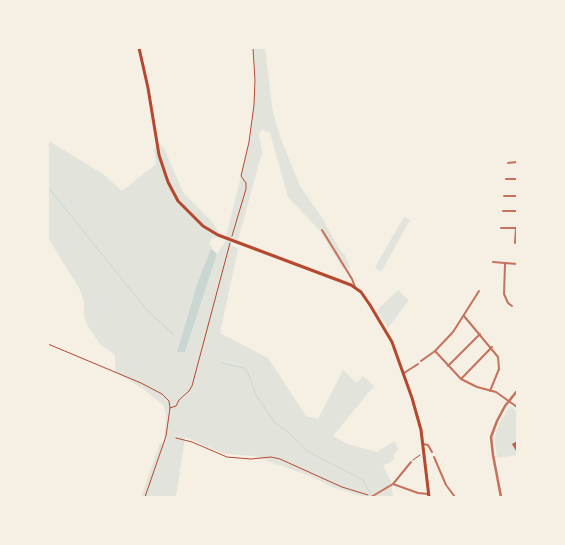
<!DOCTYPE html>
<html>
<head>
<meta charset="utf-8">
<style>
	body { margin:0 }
	#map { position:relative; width:565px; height:545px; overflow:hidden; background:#f6efe4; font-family:Karla,sans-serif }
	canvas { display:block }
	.frame { position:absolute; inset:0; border:49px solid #f6efe4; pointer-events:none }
</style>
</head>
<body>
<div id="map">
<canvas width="565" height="545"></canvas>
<div class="frame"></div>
</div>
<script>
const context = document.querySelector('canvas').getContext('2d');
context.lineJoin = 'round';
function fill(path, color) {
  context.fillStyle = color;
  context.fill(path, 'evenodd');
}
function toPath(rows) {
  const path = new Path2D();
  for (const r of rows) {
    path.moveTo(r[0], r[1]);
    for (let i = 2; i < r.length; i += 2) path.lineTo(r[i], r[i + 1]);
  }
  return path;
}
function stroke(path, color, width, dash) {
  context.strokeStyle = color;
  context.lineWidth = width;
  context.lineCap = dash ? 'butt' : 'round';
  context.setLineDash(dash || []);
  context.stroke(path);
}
fill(toPath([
	[254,48,265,48,273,113,281,139,300,186,321,216,340,250,345,255,350,267,343,269,320,231,288,197,270,133,266,131,262,130,259,134,262,153,238,240,226,237,251,136,256,82],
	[49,141,103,174,122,191,156,164,154,148,163,146,183,192,213,223,219,233,215,238,213,237,209,244,212,246,197,284,177,352,185,352,217,254,226,240,231,242,231,245,238,249,220,333,268,358,306,416,318,419,343,370,357,383,363,376,374,386,333,436,348,444,376,452,395,441,398,449,393,456,395,459,383,466,391,481,393,497,364,497,332,487,310,476,254,456,225,454,185,437,176,497,141,497,160,443,164,442,166,416,164,406,142,388,115,372,115,355,100,344,87,325,84,315,84,301,79,288,48,238,48,142],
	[404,217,410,220,381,272,375,267],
	[398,290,409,300,388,328,377,310],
	[510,406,517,411,517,455,497,458,495,442,496,431,499,424]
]), '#e2e4dc');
fill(toPath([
	[211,248,217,254,185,352,177,352,197,284]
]), '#c9d6d2');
stroke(toPath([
	[48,187,146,309,174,335],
	[222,363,243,368,247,371,256,395,275,423,287,431,309,452,363,480,372,497]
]), '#c9d6d2', 1);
fill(toPath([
	[517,441,517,451,516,451,512,444]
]), '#bf614a');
stroke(toPath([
	[232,236,246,189,246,183,241,176,249,142,254,105,255,80,253,48],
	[48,344,141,383,162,394,169,401,170,408,166,436,145,497],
	[170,408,176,406,179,400,189,391,192,386,230,243],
	[176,438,192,442,227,457,251,459,271,457,280,459,342,487,368,495],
	[413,460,420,455]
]), '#b5482f', 1);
stroke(toPath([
	[508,163,517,162],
	[506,179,517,179],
	[504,196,517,196],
	[503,211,517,211],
	[501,228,517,228],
	[322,230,352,279,355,287],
	[515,243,516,228],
	[493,262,517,264],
	[505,264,504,294,508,303,512,306],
	[464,316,498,357,499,369,490,391],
	[435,351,461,379,477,387,496,392,517,407],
	[421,361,435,351,453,332,479,291],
	[448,366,480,334],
	[404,373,418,364],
	[461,379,492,347],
	[423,444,428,445,432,452],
	[434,457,446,485,455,497],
	[393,484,411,462],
	[371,497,393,484,418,493,428,494]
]), '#c5725c', 2);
stroke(toPath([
	[501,497,493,455,491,437,497,421,505,406,517,391]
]), '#c5725c', 2.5);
stroke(toPath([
	[139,48,148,88,159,155,168,182,178,201,203,226,218,235,351,285,361,292,370,305,392,342,412,398,421,430,429,497]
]), '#b5482f', 3);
</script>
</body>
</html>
